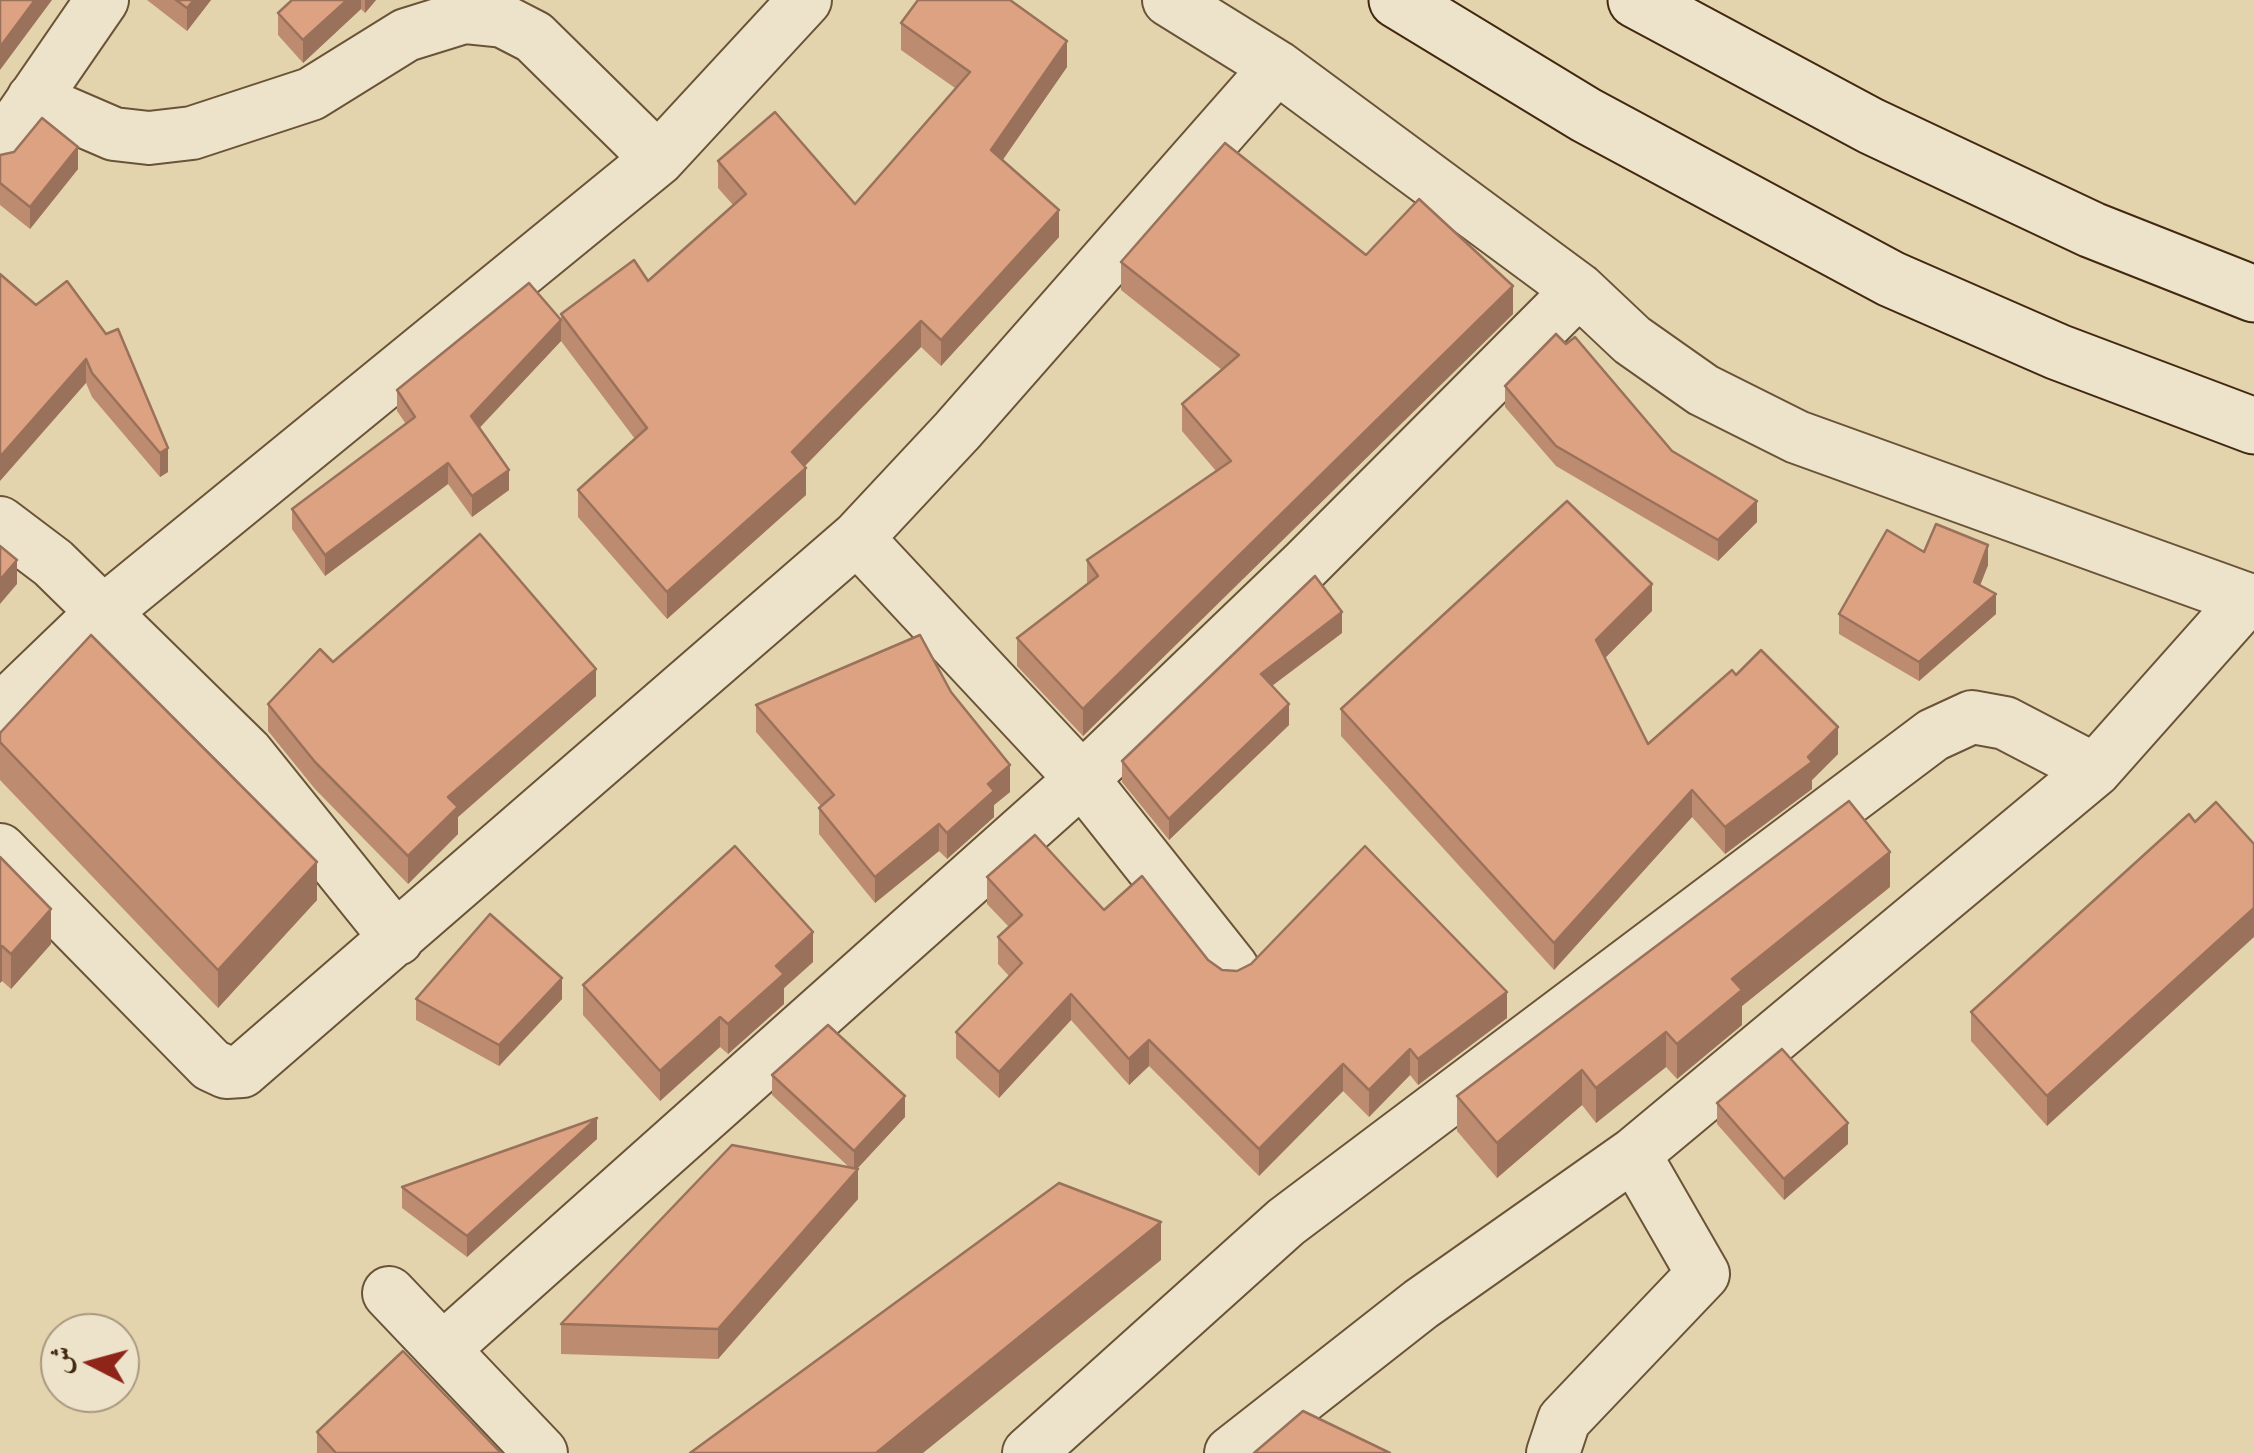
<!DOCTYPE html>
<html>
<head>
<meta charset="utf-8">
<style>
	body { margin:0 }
	#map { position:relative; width:2254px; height:1453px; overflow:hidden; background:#e3d4ae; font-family:"IM FELL Double Pica",Amiri,serif }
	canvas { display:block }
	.north { position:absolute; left:40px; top:1313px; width:100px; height:100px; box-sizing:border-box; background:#ede3ca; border:2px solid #a9987f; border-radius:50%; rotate:276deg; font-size:28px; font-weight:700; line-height:40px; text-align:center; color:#42280f }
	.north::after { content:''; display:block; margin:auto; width:35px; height:45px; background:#8f2418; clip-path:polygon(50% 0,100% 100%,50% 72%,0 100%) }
</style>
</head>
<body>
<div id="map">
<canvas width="2254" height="1453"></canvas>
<div class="north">ش</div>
</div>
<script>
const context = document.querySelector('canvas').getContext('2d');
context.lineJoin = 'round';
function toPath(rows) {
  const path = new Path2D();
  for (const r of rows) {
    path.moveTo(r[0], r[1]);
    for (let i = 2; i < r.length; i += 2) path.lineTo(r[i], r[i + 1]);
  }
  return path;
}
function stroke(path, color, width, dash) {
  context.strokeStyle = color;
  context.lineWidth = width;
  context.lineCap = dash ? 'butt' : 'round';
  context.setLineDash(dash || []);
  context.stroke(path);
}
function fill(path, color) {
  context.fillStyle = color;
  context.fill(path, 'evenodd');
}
const street = toPath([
	[1169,0,1277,67,1579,290,1632,340,1703,390,1797,437,2254,602],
	[33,99,114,134,149,138,192,133,311,94,406,35,464,17,503,21,534,37,658,159],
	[0,148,102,0],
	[0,523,53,563,247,753,397,939],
	[857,538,1082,779,1232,968],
	[0,711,101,614,658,159,805,0],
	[0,850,211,1065,226,1072,242,1071,857,538,957,431,1277,67],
	[389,1293,541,1453],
	[443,1349,1082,779,1304,566,1579,290],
	[1029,1453,1286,1222,1933,735,1972,717,2005,723,2095,770],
	[1231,1453,1421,1304,1634,1154],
	[1553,1453,1564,1420,1703,1274,1634,1154,2095,770,2247,599]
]);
const secondary = toPath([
	[1397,0,1586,115,1891,279,2058,352,2254,426],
	[1636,0,1871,126,2092,230,2254,294]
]);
stroke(street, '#6a5337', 56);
stroke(secondary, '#42280f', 59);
stroke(street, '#ede3ca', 52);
stroke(secondary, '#ede3ca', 55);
fill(toPath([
	[147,0,211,0,187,31],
	[292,0,376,0,365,13,361,9,303,63,278,35,278,13],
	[901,23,1067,67,1002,160,1059,237,941,366,921,347,805,466,806,495,667,619,578,517,578,490,635,439,561,341,479,428,509,490,472,517,448,484,325,576,292,529,292,509,406,424,397,411,397,390,561,320,561,314,648,281,733,205,718,188,718,161,855,204,955,88,901,50],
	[0,155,78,169,30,229,0,205],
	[1366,255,1513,314,1083,736,1017,666,1017,638,1087,585,1087,560,1216,471,1182,431,1182,404,1222,370,1121,290,1121,262],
	[36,305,106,334,118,329,168,472,160,477,92,397,86,383],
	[1505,386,1672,451,1757,522,1718,561,1556,466,1505,407],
	[1924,552,1988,565,1980,585,1996,614,1919,681,1839,634,1839,614],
	[1652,611,1605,658,1648,744,1736,675,1838,754,1812,780,1812,789,1725,854,1692,817,1554,970,1341,736,1341,709],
	[1342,633,1272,686,1289,725,1169,840,1122,782,1122,761],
	[333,662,596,696,458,817,458,834,408,884,315,789,268,731,268,704],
	[951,692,1010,792,994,805,994,817,947,859,939,851,875,903,819,834,819,808,821,806,756,732,756,705],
	[0,733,317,900,218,1008,0,780],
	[2195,822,2047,1126,1971,1041,1971,1012],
	[0,857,51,944,11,989,2,981,0,983],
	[987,877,1104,910,1208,960,1222,970,1507,1018,1418,1085,1410,1075,1369,1117,1343,1091,1259,1176,1149,1066,1129,1085,1071,1020,999,1098,956,1058,956,1032,1009,976,998,964,998,937,1009,927,987,904],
	[1890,887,1742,1006,1742,1025,1677,1079,1666,1067,1596,1123,1582,1105,1497,1178,1457,1131,1457,1096],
	[813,962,784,988,784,1004,728,1054,720,1047,660,1101,583,1015,583,985],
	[416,999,562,999,499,1066,416,1020],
	[772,1075,905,1117,857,1169,858,1199,718,1359,561,1354,561,1324,850,1168,772,1095],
	[1717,1103,1848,1144,1784,1200,1717,1124],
	[597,1139,467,1257,402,1208,402,1187],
	[317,1432,501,1453,317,1453]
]), '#bd8b70');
fill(toPath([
	[35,0,52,0,0,70,0,47],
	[194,0,211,0,187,31,187,8],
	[347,0,361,0,361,9,303,63,303,40],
	[365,0,376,0,365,13],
	[1067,41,1067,67,991,177,991,150],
	[78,147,78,169,30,229,30,207],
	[1059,210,1059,237,941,366,941,340],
	[1513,286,1513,314,1083,736,1083,709],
	[561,320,561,341,471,437,471,416],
	[921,321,921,347,792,479,792,452],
	[86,359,86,383,0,481,0,457],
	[168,448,168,472,160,477,160,453],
	[448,463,448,484,325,576,325,555],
	[806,468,806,495,667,619,667,592],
	[509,470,509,490,472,517,472,496],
	[1757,501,1757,522,1718,561,1718,540],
	[1988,545,1988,565,1974,601,1974,582],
	[17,560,17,584,0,604,0,580],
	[1652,584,1652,611,1596,667,1596,640],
	[1996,594,1996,614,1919,681,1919,662],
	[1342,612,1342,633,1261,694,1261,674],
	[596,669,596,696,458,817,458,834,408,884,408,856,448,797],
	[1289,704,1289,725,1169,840,1169,819],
	[1838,727,1838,754,1812,780,1812,789,1725,854,1725,827,1808,757],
	[1010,765,1010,792,994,805,994,817,947,859,947,833,988,784],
	[1692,790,1692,817,1554,970,1554,943],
	[939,824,939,851,875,903,875,877],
	[1890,852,1890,887,1742,1006,1742,1025,1677,1079,1677,1044,1732,979],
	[317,862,317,900,218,1008,218,970],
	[2254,908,2254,937,2047,1126,2047,1096],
	[51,909,51,944,11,989,11,954],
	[813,932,813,962,784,988,784,1004,728,1054,728,1024,776,966],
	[2,946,2,981,0,983,0,948],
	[562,978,562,999,499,1066,499,1045],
	[1507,992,1507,1018,1418,1085,1418,1059],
	[1071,994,1071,1020,999,1098,999,1072],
	[720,1017,720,1047,660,1101,660,1071],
	[1666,1032,1666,1067,1596,1123,1596,1088],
	[1149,1040,1149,1066,1129,1085,1129,1059],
	[1410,1049,1410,1075,1369,1117,1369,1090],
	[1343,1064,1343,1091,1259,1176,1259,1149],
	[1582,1070,1582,1105,1497,1178,1497,1143],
	[905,1096,905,1117,854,1172,854,1151],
	[597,1118,597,1139,467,1257,467,1236],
	[1848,1123,1848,1144,1784,1200,1784,1179],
	[858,1169,858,1199,718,1359,718,1329],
	[1161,1222,1161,1260,923,1453,876,1453]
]), '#9a715b');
const building = toPath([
	[0,0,35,0,0,47,0,0],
	[176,0,194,0,187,8,176,0],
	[292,0,347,0,303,40,278,13,292,0],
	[918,0,1010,0,1067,41,991,150,1059,210,941,340,921,321,792,452,806,468,667,592,578,490,647,428,561,314,634,260,648,281,746,194,718,161,775,112,855,204,970,72,901,23,918,0],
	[42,118,78,147,30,207,0,183,0,155,14,152,42,118],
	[1225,143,1366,255,1419,199,1513,286,1083,709,1017,638,1098,576,1087,560,1231,461,1182,404,1239,355,1121,262,1225,143],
	[0,274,36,305,67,281,106,334,118,329,168,448,160,453,92,373,86,359,0,457,0,274],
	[529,283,561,320,471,416,509,470,472,496,448,463,325,555,292,509,415,417,397,390,529,283],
	[1556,334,1566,344,1575,337,1672,451,1757,501,1718,540,1556,446,1505,386,1556,334],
	[1567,501,1652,584,1596,640,1648,744,1732,670,1736,675,1761,650,1838,727,1808,757,1812,762,1725,827,1692,790,1554,943,1341,709,1567,501],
	[1936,524,1988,545,1974,582,1996,594,1919,662,1839,614,1887,530,1924,552,1936,524],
	[480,534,596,669,448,797,458,807,408,856,315,762,268,704,320,649,333,662,480,534],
	[0,546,17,560,0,580,0,546],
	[1315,576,1342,612,1261,674,1289,704,1169,819,1122,761,1315,576],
	[91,635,317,862,218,970,0,742,0,733,91,635],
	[920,635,951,692,1010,765,988,784,994,791,947,833,939,824,875,877,819,808,834,795,756,705,920,635],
	[1849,801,1890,852,1732,979,1742,990,1677,1044,1666,1032,1596,1088,1582,1070,1497,1143,1457,1096,1849,801],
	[2216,802,2254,844,2254,908,2047,1096,1971,1012,2189,814,2195,822,2216,802],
	[1035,835,1104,910,1142,876,1208,960,1222,970,1237,971,1251,964,1365,846,1507,992,1418,1059,1410,1049,1369,1090,1343,1064,1259,1149,1149,1040,1129,1059,1071,994,999,1072,956,1032,1022,963,998,937,1022,915,987,877,1035,835],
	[735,846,813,932,776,966,784,974,728,1024,720,1017,660,1071,583,985,735,846],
	[0,857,51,909,11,954,2,946,0,948,0,857],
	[490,914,562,978,499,1045,416,999,490,914],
	[828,1025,905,1096,854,1151,772,1075,828,1025],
	[1782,1049,1848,1123,1784,1179,1717,1103,1782,1049],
	[597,1118,467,1236,402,1187,597,1118],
	[732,1145,858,1169,718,1329,561,1324,732,1145],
	[1059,1183,1161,1222,876,1453,690,1453,1059,1183],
	[403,1351,501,1453,336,1453,317,1432,403,1351],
	[1303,1411,1390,1453,1254,1453,1303,1411]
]);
fill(building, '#dca282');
stroke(building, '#9a715b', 2.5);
</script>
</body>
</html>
